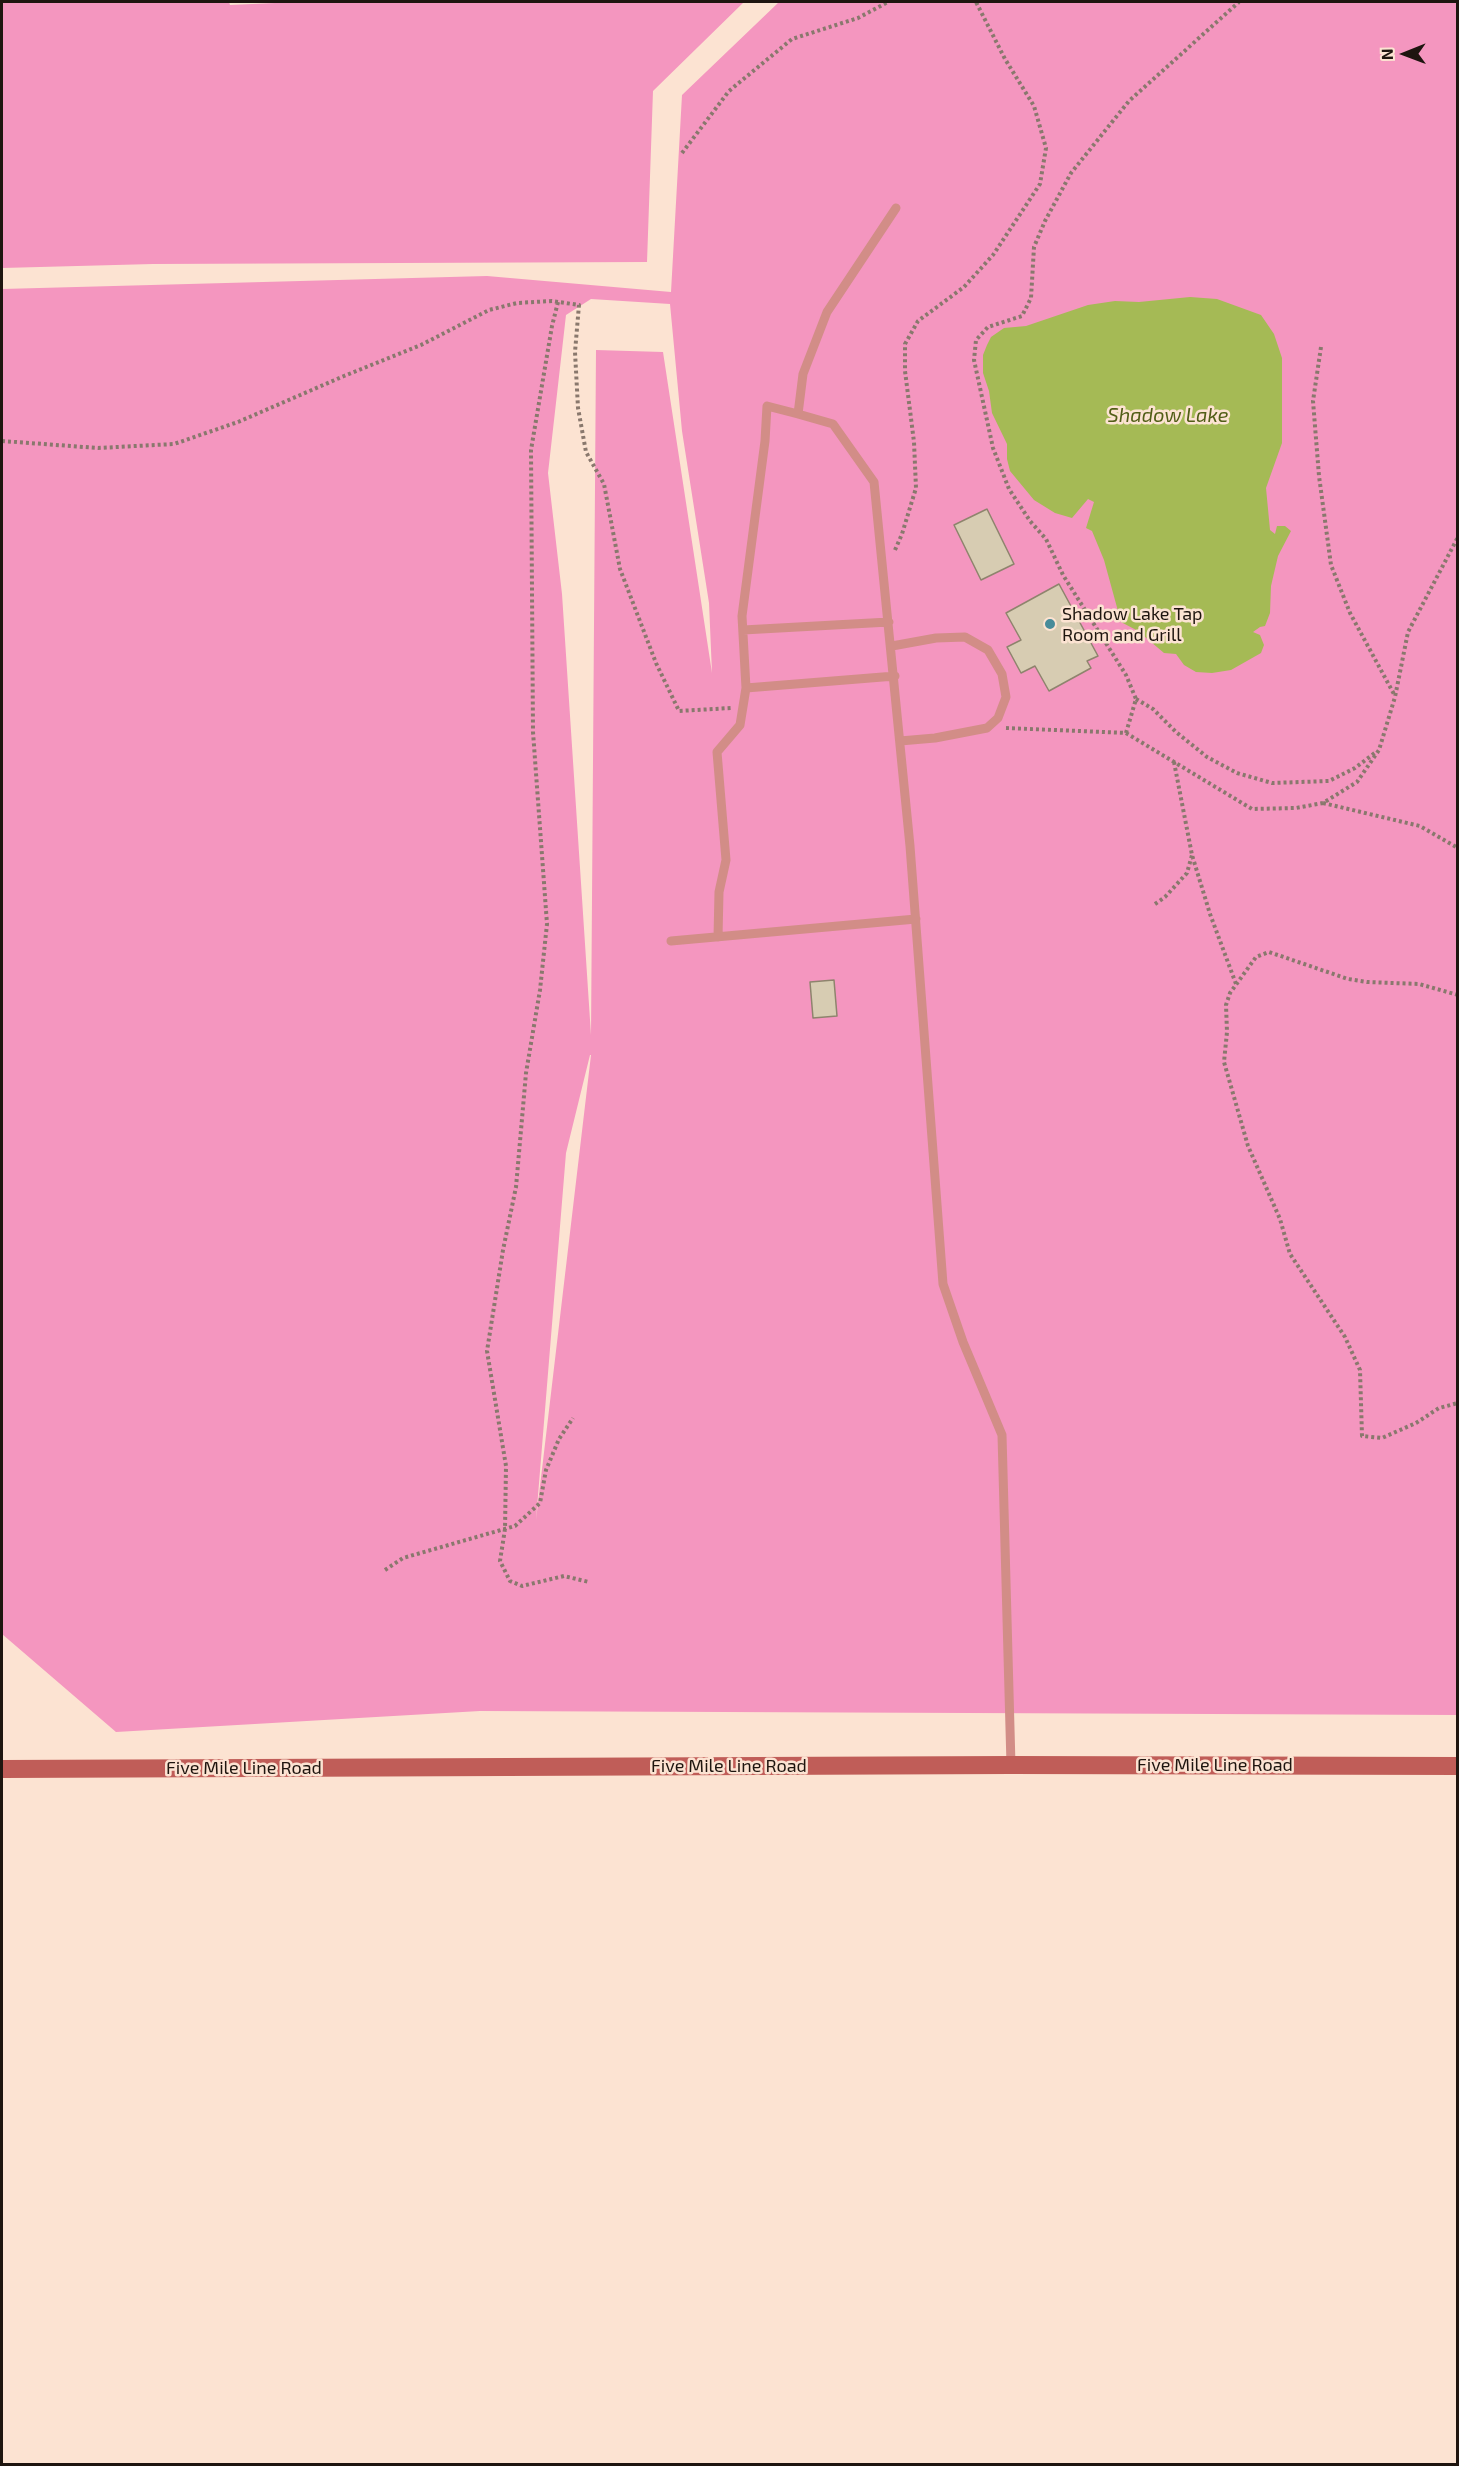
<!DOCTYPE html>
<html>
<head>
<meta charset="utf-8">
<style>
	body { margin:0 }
	#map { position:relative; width:1459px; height:2466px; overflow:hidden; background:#fce3d2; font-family:"Exo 2",sans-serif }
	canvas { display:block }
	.frame { position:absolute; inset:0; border:3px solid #1e150f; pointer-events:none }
	.north { position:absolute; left:1375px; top:24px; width:60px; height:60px; -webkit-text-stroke:4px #fce3d2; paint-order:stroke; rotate:269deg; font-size:16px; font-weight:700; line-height:24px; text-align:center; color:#1e150f }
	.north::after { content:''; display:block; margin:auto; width:21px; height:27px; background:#1e150f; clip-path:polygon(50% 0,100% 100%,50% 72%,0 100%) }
</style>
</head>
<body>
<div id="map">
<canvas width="1459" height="2466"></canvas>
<div class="frame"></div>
<div class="north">N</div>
</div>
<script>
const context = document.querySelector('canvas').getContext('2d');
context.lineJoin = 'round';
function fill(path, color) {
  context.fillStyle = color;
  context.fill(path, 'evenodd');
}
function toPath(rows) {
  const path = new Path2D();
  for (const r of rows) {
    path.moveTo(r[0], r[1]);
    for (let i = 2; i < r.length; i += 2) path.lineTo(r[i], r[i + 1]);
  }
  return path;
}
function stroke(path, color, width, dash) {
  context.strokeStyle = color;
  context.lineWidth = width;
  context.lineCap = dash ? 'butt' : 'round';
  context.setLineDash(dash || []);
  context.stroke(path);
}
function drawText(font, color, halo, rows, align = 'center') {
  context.font = font + ' "Exo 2",sans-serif';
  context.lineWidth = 5;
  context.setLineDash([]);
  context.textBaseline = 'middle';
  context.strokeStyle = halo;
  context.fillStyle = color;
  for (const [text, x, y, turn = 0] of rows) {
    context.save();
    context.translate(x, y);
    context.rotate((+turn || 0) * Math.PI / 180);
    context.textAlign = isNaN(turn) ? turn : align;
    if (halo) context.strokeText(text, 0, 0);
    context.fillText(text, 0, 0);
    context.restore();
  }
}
fill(toPath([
	[2,2,229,2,230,5,297,2,744,2,653,91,647,262,153,264,2,268],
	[779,2,1457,2,1457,1715,480,1711,116,1732,2,1634,2,289,487,276,671,292,682,95],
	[591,299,670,304,682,431,709,603,712,673,663,352,596,350,591,1035,562,594,548,473,566,315],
	[590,1055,591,1055,536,1520,566,1153]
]), '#f496bf');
fill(toPath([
	[1190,297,1217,299,1261,315,1274,334,1282,358,1282,443,1266,488,1270,530,1275,534,1277,526,1285,526,1291,531,1278,556,1271,586,1270,613,1265,626,1260,627,1253,632,1260,635,1264,645,1261,653,1231,670,1212,673,1196,672,1184,665,1176,654,1164,653,1138,631,1121,622,1104,560,1092,531,1086,528,1094,502,1088,499,1072,518,1055,513,1034,500,1010,471,1007,459,1007,444,992,413,989,391,983,373,983,355,987,345,991,337,1004,328,1026,326,1088,305,1115,301,1139,302]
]), '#a5ba55');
const building = toPath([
	[987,509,1014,564,981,580,954,525,987,509],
	[1059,584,1098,656,1087,661,1091,668,1049,691,1035,666,1021,673,1007,647,1021,640,1006,613,1059,584],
	[834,980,837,1016,813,1018,810,982,834,980]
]);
fill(building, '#d7ccb2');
stroke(building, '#8e846d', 1.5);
stroke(toPath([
	[682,153,729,91,792,39,858,18,888,2],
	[558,302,552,326,531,450,533,732,547,924,540,990,526,1073,516,1187,503,1250,487,1351,506,1466,505,1529,500,1561,510,1581,522,1586,564,1576,589,1582],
	[1321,347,1313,401,1319,476,1331,565,1350,613,1395,696],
	[2,441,98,448,174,444,238,422,344,376,421,345,489,310,517,303,552,301,579,305,575,352,578,408,586,452,604,484,620,569,656,663,679,711,731,708],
	[895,550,902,534,916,488,914,442,905,371,905,344,918,321,964,287,993,255,1040,184,1046,148,1034,106,1005,59,976,2],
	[1136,699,1153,709,1176,732,1207,757,1237,773,1272,783,1329,781,1355,768,1376,752],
	[1006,728,1126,733,1252,809,1296,808,1323,803,1357,782,1379,750,1395,697,1408,632,1458,537],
	[1126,733,1136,699,1126,675,1063,575,1046,539,1030,521,1009,489,993,448,974,360,976,340,988,327,1022,316,1031,298,1034,247,1045,221,1071,173,1129,101,1239,2],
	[1174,762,1192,855,1210,914,1236,984],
	[1323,803,1420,826,1458,848],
	[1155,904,1165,897,1187,873,1192,855],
	[1458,995,1419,984,1367,982,1348,979,1269,952,1256,957,1230,993,1226,1005,1227,1032,1224,1062,1248,1146,1280,1219,1290,1254,1345,1337,1360,1370,1362,1436,1382,1438,1416,1423,1439,1408,1458,1403],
	[385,1570,403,1558,515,1526,540,1503,546,1470,559,1439,573,1418]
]), '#89786d', 4, [3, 3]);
stroke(toPath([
	[798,414,833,424,874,482,910,846,943,1284,963,1342,1002,1435,1011,1765],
	[743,630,889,622],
	[892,646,936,638,965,637,988,650,1002,674,1006,697,998,718,987,728,935,738,900,741],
	[746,688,895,676],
	[718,937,719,892,726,860,717,752,740,725,746,688,742,616,765,441,767,406,798,414,803,374,827,312,896,208],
	[671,941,916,919]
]), '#d28d87', 9);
stroke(toPath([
	[2,1769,1011,1765,1458,1766]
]), '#c05d58', 18);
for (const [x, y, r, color] of [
	[1050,624,6,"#488b9a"]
]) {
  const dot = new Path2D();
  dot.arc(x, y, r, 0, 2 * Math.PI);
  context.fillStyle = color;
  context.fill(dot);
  stroke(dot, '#fce3d2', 2);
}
drawText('18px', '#1e150f', '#fce3d2', [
	["Shadow Lake Tap",1062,614],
	["Room and Grill",1062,635]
], 'left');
drawText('18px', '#1e150f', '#fce3d2', [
	["Five Mile Line Road",1215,1765],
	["Five Mile Line Road",729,1766],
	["Five Mile Line Road",244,1768]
]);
drawText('italic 20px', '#515e16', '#fce3d2', [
	["Shadow Lake",1168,415]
]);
</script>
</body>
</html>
